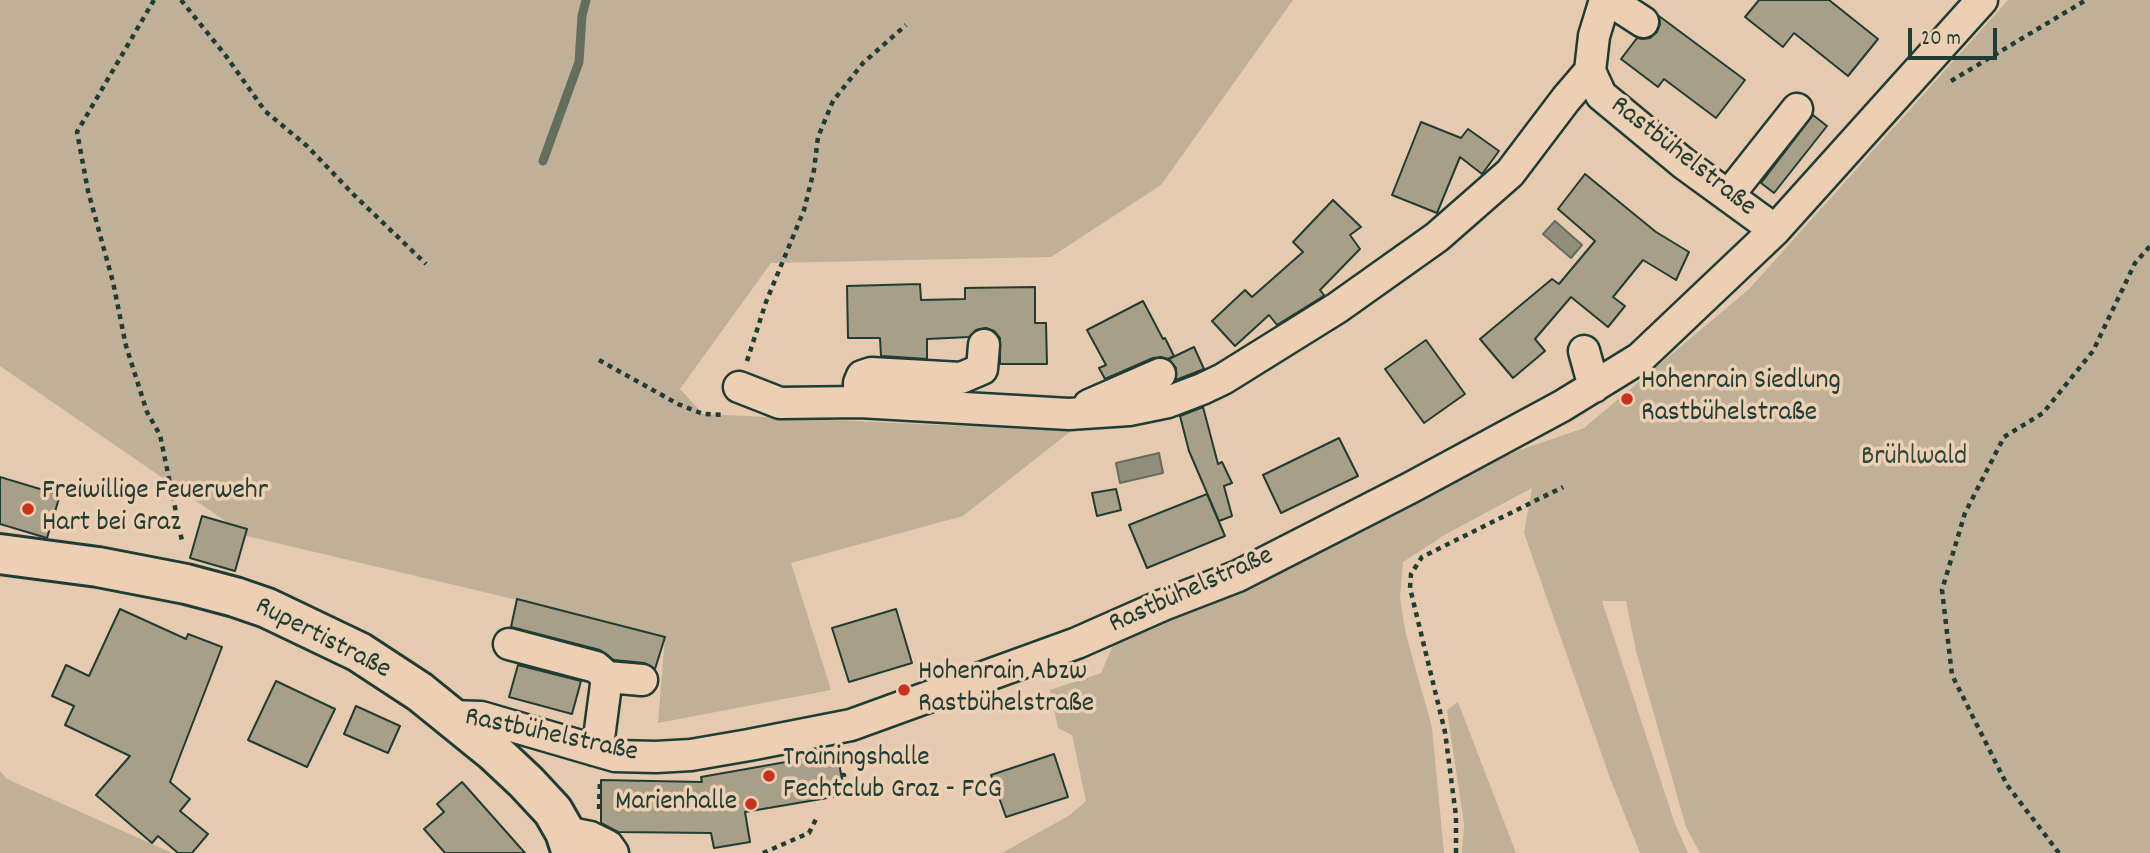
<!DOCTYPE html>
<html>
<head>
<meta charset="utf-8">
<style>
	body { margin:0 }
	#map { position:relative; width:2150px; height:853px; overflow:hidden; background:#e5caaf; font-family:Dekko,sans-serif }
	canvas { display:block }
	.scale { position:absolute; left:1908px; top:28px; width:89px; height:32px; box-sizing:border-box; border:4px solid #1f3d34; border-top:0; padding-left:9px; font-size:21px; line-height:24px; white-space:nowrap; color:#1f3d34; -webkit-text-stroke:5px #edd0b4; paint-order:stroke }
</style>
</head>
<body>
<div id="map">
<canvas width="2150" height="853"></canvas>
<div class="scale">20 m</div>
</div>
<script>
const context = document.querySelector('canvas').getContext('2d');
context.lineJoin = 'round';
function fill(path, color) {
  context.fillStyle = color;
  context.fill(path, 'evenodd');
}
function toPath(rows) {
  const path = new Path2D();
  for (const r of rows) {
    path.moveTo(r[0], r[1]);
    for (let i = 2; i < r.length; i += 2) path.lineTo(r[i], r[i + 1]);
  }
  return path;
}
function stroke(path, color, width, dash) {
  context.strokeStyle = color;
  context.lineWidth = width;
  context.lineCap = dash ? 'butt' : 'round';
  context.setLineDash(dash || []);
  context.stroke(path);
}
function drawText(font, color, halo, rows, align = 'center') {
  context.font = font + ' Dekko,sans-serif';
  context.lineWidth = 7;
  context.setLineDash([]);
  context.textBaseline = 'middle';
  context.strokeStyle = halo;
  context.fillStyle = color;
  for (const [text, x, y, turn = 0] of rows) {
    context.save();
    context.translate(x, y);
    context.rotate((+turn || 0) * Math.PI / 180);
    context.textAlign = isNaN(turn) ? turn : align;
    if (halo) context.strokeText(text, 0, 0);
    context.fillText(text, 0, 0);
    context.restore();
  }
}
fill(toPath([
	[0,0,1293,0,1161,185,1051,257,771,263,680,389,703,414,1071,431,963,516,791,563,831,690,658,723,665,637,547,607,247,536,0,366],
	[2008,0,2150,0,2150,853,1700,853,1686,827,1636,651,1626,601,1602,601,1675,824,1688,853,1640,853,1610,778,1524,533,1532,488,1448,533,1403,562,1400,598,1406,635,1432,727,1444,853,1002,853,1070,815,1086,801,1072,735,1058,728,1050,690,1101,673,1115,641,1517,451,1584,428,1749,289],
	[1458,702,1516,853,1462,853,1464,824,1447,710],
	[0,771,7,779,172,853,0,853]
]), '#c0b098');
const water = toPath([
	[1555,221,1582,245,1571,258,1543,234,1555,221],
	[1159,453,1163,473,1120,483,1116,463,1159,453]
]);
fill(water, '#918f7b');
stroke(water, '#636e5f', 2);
stroke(toPath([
	[543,161,579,62,582,16,586,0]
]), '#636e5f', 9);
const building = toPath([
	[1759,0,1829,0,1878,39,1848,76,1794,33,1783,47,1745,17,1759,0],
	[1659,16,1745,80,1716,118,1664,79,1658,87,1621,59,1637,38,1643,39,1650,38,1657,32,1660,24,1659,16],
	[1813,115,1827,126,1774,193,1761,183,1813,115],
	[1421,122,1461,138,1468,129,1499,151,1482,174,1460,157,1437,213,1392,195,1421,122],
	[1585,174,1656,232,1689,252,1676,280,1643,260,1613,297,1625,306,1608,327,1571,297,1535,339,1545,351,1513,378,1480,339,1552,279,1559,284,1595,241,1558,209,1585,174],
	[1333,200,1361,227,1350,235,1360,249,1320,290,1324,295,1322,297,1277,325,1269,315,1235,346,1212,321,1245,290,1252,297,1303,252,1293,242,1333,200],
	[920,284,921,300,965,299,965,288,1035,287,1035,323,1046,323,1047,364,1000,364,1000,338,994,331,986,328,976,330,969,337,927,339,927,359,881,356,880,338,848,338,847,286,920,284],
	[1143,301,1163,339,1165,338,1174,356,1168,359,1161,357,1153,358,1105,379,1099,368,1106,365,1087,330,1143,301],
	[1426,340,1465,394,1424,423,1385,369,1426,340],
	[1194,347,1204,369,1176,380,1176,368,1169,359,1194,347],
	[1203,407,1218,464,1222,462,1232,483,1224,486,1232,516,1219,521,1189,451,1180,416,1203,407],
	[1339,438,1358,476,1281,513,1263,475,1339,438],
	[0,477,60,495,47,538,0,524,0,477],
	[1116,489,1121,510,1097,516,1092,493,1116,489],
	[1207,494,1225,536,1147,568,1129,525,1207,494],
	[202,516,247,529,235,571,190,558,202,516],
	[517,599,665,637,655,669,644,663,614,660,600,650,511,627,517,599],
	[120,609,186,639,188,634,222,647,170,782,190,799,180,811,208,834,192,853,178,853,158,836,152,843,96,795,130,756,65,725,74,706,52,696,66,665,89,676,120,609],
	[896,609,912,663,849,682,832,628,896,609],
	[518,665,581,681,572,714,509,697,518,665],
	[276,681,335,709,307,767,248,740,276,681],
	[356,706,400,726,388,753,344,734,356,706],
	[837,753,845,795,745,812,750,842,714,848,711,833,618,832,601,823,601,780,702,782,701,777,837,753],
	[1054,754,1068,797,1006,817,991,775,1054,754],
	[462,782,525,853,445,853,424,829,444,812,437,804,462,782]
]);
fill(building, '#a89f89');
stroke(building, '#1f3d34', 2);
const minor = toPath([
	[1605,0,1594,36,1590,71,1601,95,1683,163,1775,230],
	[1609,0,1643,22],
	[1728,196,1797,109],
	[1584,351,1594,387],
	[739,387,780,403,859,402,1069,414,1129,410,1168,402,1202,389,1223,379,1337,308,1437,237,1510,173,1566,99,1590,71],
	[859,402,859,383,862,376,871,373,961,378,982,369,984,345],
	[1089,405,1160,374],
	[509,644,596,667,607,677,599,738,594,750],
	[607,677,642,680],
	[450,716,481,717,615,756,656,757,691,755,749,745,851,725,1077,643,1163,605,1238,576,1410,488,1562,406,1640,358,1775,230,1982,0],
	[565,832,590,837,608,846,613,853]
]);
const major = toPath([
	[0,554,98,567,186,584,235,597,267,608,359,652,420,692,494,752,526,782,553,811,565,832,572,853]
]);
stroke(minor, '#1f3d34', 35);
stroke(major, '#1f3d34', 44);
stroke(toPath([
	[154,0,77,132,88,191,113,282,126,346,147,412,160,435,182,541],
	[181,0,226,56,265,111,307,146,354,195,426,264],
	[1951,81,2086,0],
	[599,360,678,404,703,414,725,415],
	[747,361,766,302,804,210,814,170,818,137,833,101,863,63,906,25],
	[841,775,844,775,847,793,856,794],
	[599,809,600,780],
	[763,853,809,833,816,819],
	[1456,853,1456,816,1445,732,1410,588,1411,574,1422,557,1563,487],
	[2059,853,2007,785,1952,675,1942,590,1965,513,2004,437,2043,413,2093,351,2135,263,2150,246]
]), '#1f3d34', 4.5, [5, 5]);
stroke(minor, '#edd0b4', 30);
stroke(major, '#edd0b4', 38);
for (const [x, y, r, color] of [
	[1627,399,7,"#c8321e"],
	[28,509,7,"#c8321e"],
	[904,690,7,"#c8321e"],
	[769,776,7,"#c8321e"],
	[751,804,7,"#c8321e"]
]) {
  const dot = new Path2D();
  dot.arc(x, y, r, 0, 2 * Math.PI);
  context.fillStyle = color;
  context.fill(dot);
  stroke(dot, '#edd0b4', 2.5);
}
drawText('28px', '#1f3d34', '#edd0b4', [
	["Rastbühelstraße",1682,158,38],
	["Rastbühelstraße",1192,592,-24],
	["Rupertistraße",322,640,27],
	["Rastbühelstraße",551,737,12]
]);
drawText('28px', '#1f3d34', '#edd0b4', [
	["Hohenrain Siedlung",1641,383],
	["Rastbühelstraße",1641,415],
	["Freiwillige Feuerwehr",42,493],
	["Hart bei Graz",42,525],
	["Hohenrain Abzw",918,674],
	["Rastbühelstraße",918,706],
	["Trainingshalle",783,760],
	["Fechtclub Graz - FCG",783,792],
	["Marienhalle",737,804,"right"]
], 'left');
drawText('28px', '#2f483e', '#edd0b4', [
	["Brühlwald",1914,459]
]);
</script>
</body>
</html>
